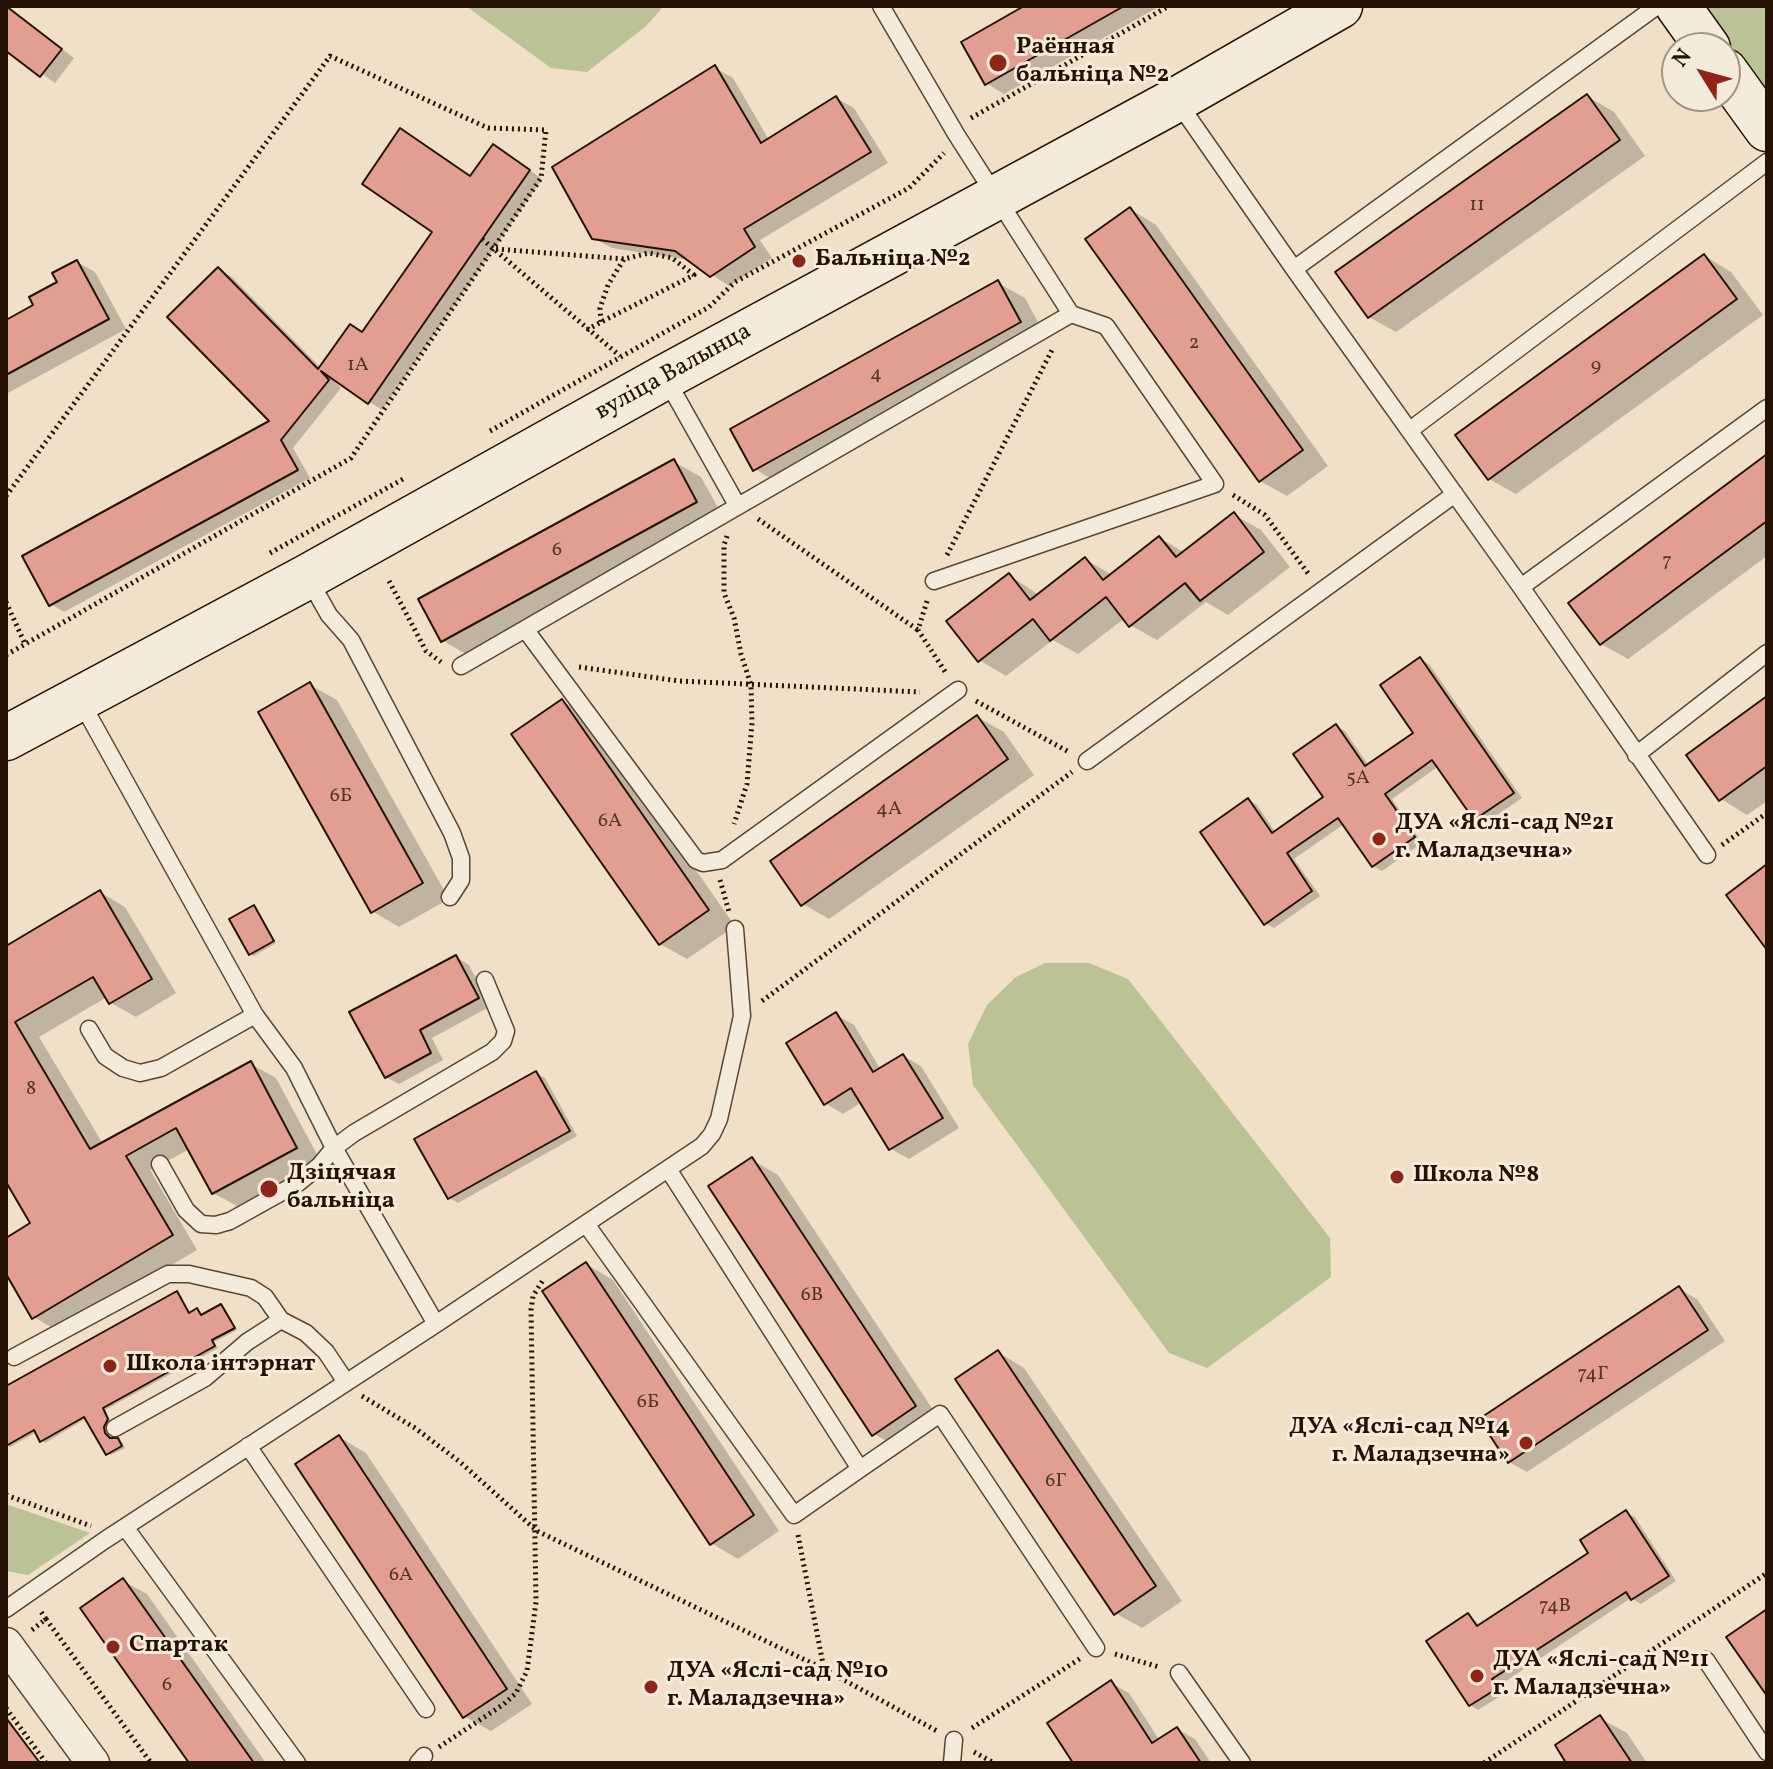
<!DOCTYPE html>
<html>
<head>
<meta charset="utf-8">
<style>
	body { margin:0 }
	#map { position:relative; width:1773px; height:1769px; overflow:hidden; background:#f0e0c7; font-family:Vollkorn,serif }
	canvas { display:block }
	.frame { position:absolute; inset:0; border:8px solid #251204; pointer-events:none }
	.north { position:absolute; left:1661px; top:32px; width:80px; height:80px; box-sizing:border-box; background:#f5ebdb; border:2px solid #a29485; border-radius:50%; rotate:307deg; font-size:22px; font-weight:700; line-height:32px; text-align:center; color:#251204 }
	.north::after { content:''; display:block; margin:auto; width:28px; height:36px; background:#8f2418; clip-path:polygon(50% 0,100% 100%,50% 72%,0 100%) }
</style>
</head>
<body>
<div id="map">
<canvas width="1773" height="1769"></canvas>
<div class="frame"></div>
<div class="north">N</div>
</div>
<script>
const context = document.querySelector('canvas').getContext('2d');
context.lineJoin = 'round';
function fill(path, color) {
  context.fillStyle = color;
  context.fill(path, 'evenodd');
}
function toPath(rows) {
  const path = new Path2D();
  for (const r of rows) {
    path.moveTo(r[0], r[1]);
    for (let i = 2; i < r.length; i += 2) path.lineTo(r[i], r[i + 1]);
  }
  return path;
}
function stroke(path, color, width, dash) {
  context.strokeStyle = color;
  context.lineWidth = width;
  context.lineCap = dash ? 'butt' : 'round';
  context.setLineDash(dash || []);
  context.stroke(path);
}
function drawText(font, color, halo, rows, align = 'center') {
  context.font = font + ' Vollkorn,serif';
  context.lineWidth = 6;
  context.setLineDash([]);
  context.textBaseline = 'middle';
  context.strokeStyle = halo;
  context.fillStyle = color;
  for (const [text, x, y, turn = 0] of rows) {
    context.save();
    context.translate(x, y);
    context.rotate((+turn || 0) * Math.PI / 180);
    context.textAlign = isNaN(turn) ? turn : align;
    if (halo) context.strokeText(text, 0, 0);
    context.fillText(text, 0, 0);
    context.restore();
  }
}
fill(toPath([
	[466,6,664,6,645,27,587,72,551,68],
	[1703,6,1767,6,1767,95],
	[1045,963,1089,963,1128,979,1330,1238,1331,1277,1207,1368,1169,1353,973,1085,968,1044,987,1005,1016,977],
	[6,1504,90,1533,28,1575,6,1571]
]), '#bbc295');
fill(toPath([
	[6,6,74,58,55,83,6,48],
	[1028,6,1160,6,1004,94,986,83],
	[715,68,733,78,769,140,836,98,854,108,888,163,760,240,772,258,729,286,690,260,612,248,593,238],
	[1587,96,1614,112,1645,156,1396,332,1369,317],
	[507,154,542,179,382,410,334,378,333,380,341,388,293,448,310,478,64,612,51,604,273,421,218,269,232,277,321,368,363,334],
	[1130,209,1156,225,1328,466,1287,496,1260,481],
	[1705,256,1731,272,1763,315,1516,494,1489,479],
	[77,262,95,272,126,329,6,394,6,323,36,306],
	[998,283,1025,298,1046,337,781,485,755,469],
	[1767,457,1767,556,1628,659,1601,644],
	[674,462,701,477,723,517,469,656,442,640],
	[1234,515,1261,530,1290,567,1228,615,1206,602,1157,640,1130,625,1125,618,1078,654,1053,640,1006,676,979,660,1009,575,1039,595,1085,559,1112,575,1160,538,1185,553],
	[1420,659,1429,664,1522,798,1484,824,1476,819,1439,766,1392,799,1422,843,1382,871,1373,866,1344,824,1294,859,1320,896,1274,928,1265,923,1248,800,1257,805,1276,833,1326,798,1336,726,1345,731,1369,766,1416,734],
	[310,685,337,700,449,899,399,927,372,911],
	[1767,699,1767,801,1747,815,1721,799],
	[562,701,588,716,735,926,687,959,660,944],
	[977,717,1004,732,1034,775,829,919,803,904],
	[100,892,125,907,176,993,136,1017,111,1003,107,997,39,1037,103,1144,251,1064,276,1078,321,1162,239,1207,213,1193,190,1149,150,1170,197,1250,59,1332,34,1317,6,1270,6,1240,33,1224,6,1178,6,948],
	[254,907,276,943,254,956,251,954],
	[456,957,469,965,491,1006,432,1038,443,1060,399,1084,386,1077],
	[836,1015,854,1025,881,1070,903,1056,921,1066,959,1128,909,1159,891,1149,862,1102,843,1114,825,1103],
	[536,1073,545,1078,577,1136,458,1203,449,1198],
	[752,1160,778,1175,941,1422,901,1449,874,1434],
	[586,1264,613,1280,779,1531,738,1559,711,1543],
	[1679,1289,1697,1299,1725,1341,1527,1472,1509,1462],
	[177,1294,191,1314,197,1311,203,1316,221,1307,225,1309,237,1330,214,1342,218,1348,105,1410,111,1422,107,1430,108,1436,122,1442,125,1448,111,1455,107,1453,87,1418,45,1443,37,1432,10,1447,7,1445,6,1389],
	[998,1352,1024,1368,1182,1601,1142,1628,1115,1613],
	[339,1437,366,1453,532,1704,491,1731,464,1716],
	[1626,1513,1635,1517,1676,1581,1641,1604,1631,1598,1500,1685,1505,1693,1478,1710,1470,1705,1468,1615,1481,1626,1591,1554],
	[123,1581,147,1594,266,1763,192,1763],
	[1111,1683,1129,1693,1160,1741,1177,1729,1195,1739,1211,1763,1076,1763],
	[6,1715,41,1763,6,1763],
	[1600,1718,1627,1733,1647,1763,1569,1763]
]), '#0003');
const building = toPath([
	[6,6,62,49,40,77,6,51,6,6],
	[1024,6,1124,6,985,85,961,42,1024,6],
	[715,65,761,143,836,96,871,152,744,229,755,247,710,277,675,251,592,239,552,167,715,65],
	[1587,94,1620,140,1368,318,1335,272,1587,94],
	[400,128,470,176,493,144,530,170,368,404,321,371,329,380,281,440,298,470,49,606,22,556,269,421,167,317,218,267,318,369,350,324,362,332,432,232,362,184,400,128],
	[1130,207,1303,450,1259,482,1085,239,1130,207],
	[1704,254,1737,299,1488,480,1455,435,1704,254],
	[77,260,109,319,6,375,6,320,33,305,29,297,57,282,52,273,77,260],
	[998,280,1021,322,753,471,730,429,998,280],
	[1767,454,1767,521,1600,645,1568,603,1767,454],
	[674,459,697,502,441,642,418,599,674,459],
	[1234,512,1264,552,1200,601,1185,583,1129,627,1106,597,1050,641,1033,619,978,662,946,621,1009,573,1030,600,1085,557,1103,580,1159,536,1176,557,1234,512],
	[1420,657,1514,793,1474,820,1432,760,1385,794,1415,837,1372,867,1338,818,1287,853,1312,891,1264,925,1200,832,1248,798,1272,833,1323,797,1293,754,1336,724,1365,766,1413,733,1380,685,1420,657],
	[310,682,423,883,371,913,258,712,310,682],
	[1767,696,1767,766,1719,801,1686,755,1767,696],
	[562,699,709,910,659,945,511,734,562,699],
	[977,715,1008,759,801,906,770,861,977,715],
	[1767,864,1767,950,1726,895,1767,864],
	[100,890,152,979,109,1004,93,977,15,1022,90,1149,251,1061,297,1148,212,1194,176,1128,126,1156,173,1235,32,1319,6,1274,6,1238,30,1223,6,1182,6,946,100,890],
	[254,905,274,941,249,955,229,919,254,905],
	[456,955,479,998,420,1030,431,1053,385,1078,349,1012,456,955],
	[836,1012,873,1072,903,1054,943,1118,889,1150,851,1088,824,1105,786,1043,836,1012],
	[536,1071,570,1131,448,1199,414,1139,536,1071],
	[752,1157,916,1406,872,1436,708,1186,752,1157],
	[586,1262,754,1515,710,1545,542,1291,586,1262],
	[1679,1286,1708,1330,1508,1463,1479,1419,1679,1286],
	[177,1291,189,1313,197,1308,201,1315,221,1304,235,1328,212,1340,215,1346,103,1408,108,1419,104,1427,105,1433,110,1438,118,1438,122,1446,106,1455,84,1417,40,1442,34,1430,6,1446,6,1386,177,1291],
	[998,1350,1156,1586,1114,1615,955,1379,998,1350],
	[339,1435,507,1689,463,1718,295,1464,339,1435],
	[1626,1510,1669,1576,1631,1600,1626,1592,1492,1679,1498,1688,1469,1706,1426,1641,1468,1613,1477,1626,1588,1553,1580,1540,1626,1510],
	[123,1578,254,1763,189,1763,80,1608,123,1578],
	[1767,1609,1767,1696,1726,1637,1767,1609],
	[1111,1680,1152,1743,1177,1727,1201,1763,1073,1763,1047,1723,1111,1680],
	[1600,1715,1632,1763,1566,1763,1555,1745,1600,1715],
	[6,1718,40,1763,6,1763,6,1718]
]);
fill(building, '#e19e91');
stroke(building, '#251204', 2);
const lane = toPath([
	[881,6,956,134,1071,314],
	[1177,101,1294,269,1521,587,1707,855],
	[1294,269,1657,6],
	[665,377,737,505],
	[1410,430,1767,162],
	[308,578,329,615,351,640,452,833,461,858,461,880,450,897],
	[1521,587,1767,408],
	[525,629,696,860,703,863,722,860,958,690],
	[461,666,1071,314,1106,326,1215,484,934,581],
	[80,700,255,1015,294,1068,334,1148,436,1324],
	[1636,755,1767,653],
	[1087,761,1455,494],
	[89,1029,105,1056,123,1068,140,1073,161,1068,255,1015],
	[160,1164,186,1210,201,1224,216,1225,230,1221,298,1183,319,1166,334,1148,354,1133,492,1052,503,1041,506,1031,485,980],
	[586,1224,794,1515,860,1469,668,1169],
	[14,1357,168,1274,189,1274,251,1288,265,1297,281,1320],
	[115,1428,205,1378,247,1342,281,1320,306,1333,326,1352,346,1382],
	[248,1446,426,1709],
	[860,1469,940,1414,1096,1648],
	[125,1527,297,1763],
	[6,1609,105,1540,436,1324,702,1146,712,1134,719,1119,742,1016,735,929],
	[1706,1660,1767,1752],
	[1179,1673,1242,1763],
	[418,1763,424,1756],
	[952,1763,954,1740]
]);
const street = toPath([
	[6,1644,93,1763]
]);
const secondary = toPath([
	[1678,6,1708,48],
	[1725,71,1767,129],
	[6,738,307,577,665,377,1176,100,1340,6]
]);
stroke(lane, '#584635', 19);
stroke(street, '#584635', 35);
stroke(secondary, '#251204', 47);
stroke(toPath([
	[971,118,1169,6],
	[482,239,620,356],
	[496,249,624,259],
	[587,330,601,322,694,275,672,258,649,253,624,259,608,285,600,308,601,322],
	[490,431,709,307,735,282,909,188,944,153],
	[1233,495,1265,515,1310,576],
	[6,496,330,56,488,128,546,130,541,178,351,458,6,655],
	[758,519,918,630],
	[727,536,724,545,724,593,734,618,741,654,751,685,752,723,747,784,734,824],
	[270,553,405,478],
	[947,555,1052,350],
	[389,581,426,651,441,662],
	[927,601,918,630,946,673],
	[6,602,25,644],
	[579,667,679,681,920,692],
	[976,701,1069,752],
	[1722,845,1767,813],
	[720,880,729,912],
	[762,1001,1072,772],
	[362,1396,415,1428,460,1462,537,1531,824,1669,937,1731],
	[6,1495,91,1526],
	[798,1535,824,1669],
	[46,1619,151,1763],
	[32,1630,46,1619,39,1609],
	[1115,1654,1159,1667],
	[6,1708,46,1763],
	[972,1728,1081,1658],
	[439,1747,504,1704,516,1693,527,1671,536,1602,531,1310,533,1296,543,1280],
	[974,1752,994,1763],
	[1484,1763,1767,1573]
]), '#251204', 5, [2, 4]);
stroke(lane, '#f5ebdb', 16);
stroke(street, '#f5ebdb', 32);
stroke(secondary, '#f5ebdb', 44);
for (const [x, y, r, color] of [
	[998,63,10,"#8f2418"],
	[799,261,8,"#8f2418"],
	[1379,839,8,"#8f2418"],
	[1397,1177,8,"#8f2418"],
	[269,1189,10,"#8f2418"],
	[110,1366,8,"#8f2418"],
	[1526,1443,8,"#8f2418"],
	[113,1647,8,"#8f2418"],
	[1477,1676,8,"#8f2418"],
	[651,1687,8,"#8f2418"]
]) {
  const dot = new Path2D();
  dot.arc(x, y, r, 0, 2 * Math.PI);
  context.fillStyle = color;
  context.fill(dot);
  stroke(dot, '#f5ebdb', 3);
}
drawText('20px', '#543527', null, [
	["11",1477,206],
	["2",1194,344],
	["1А",358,366],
	["9",1596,367],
	["4",876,375],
	["6",557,551],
	["7",1667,562],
	["5А",1358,779],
	["6Б",341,797],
	["4А",889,810],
	["6А",610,822],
	["8",31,1090],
	["6В",812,1296],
	["74Г",1593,1375],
	["6Б",648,1403],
	["6Г",1056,1482],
	["6А",401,1576],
	["74В",1555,1607],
	["6",167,1686]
]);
drawText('bold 24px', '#251204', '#f5ebdb', [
	["Раённая",1016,49],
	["бальніца №2",1016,77],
	["Бальніца №2",815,261],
	["ДУА «Яслі-сад №21",1395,825],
	["г. Маладзечна»",1395,853],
	["Дзіцячая",287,1175],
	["бальніца",287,1203],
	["Школа №8",1413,1177],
	["Школа інтэрнат",126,1366],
	["ДУА «Яслі-сад №14",1510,1429,"right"],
	["г. Маладзечна»",1510,1457,"right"],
	["Спартак",129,1647],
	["ДУА «Яслі-сад №11",1493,1662],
	["г. Маладзечна»",1493,1690],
	["ДУА «Яслі-сад №10",667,1673],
	["г. Маладзечна»",667,1701]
], 'left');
drawText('24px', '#251204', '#f5ebdb', [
	["вуліца Валынца",674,373,-29]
]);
</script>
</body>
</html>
